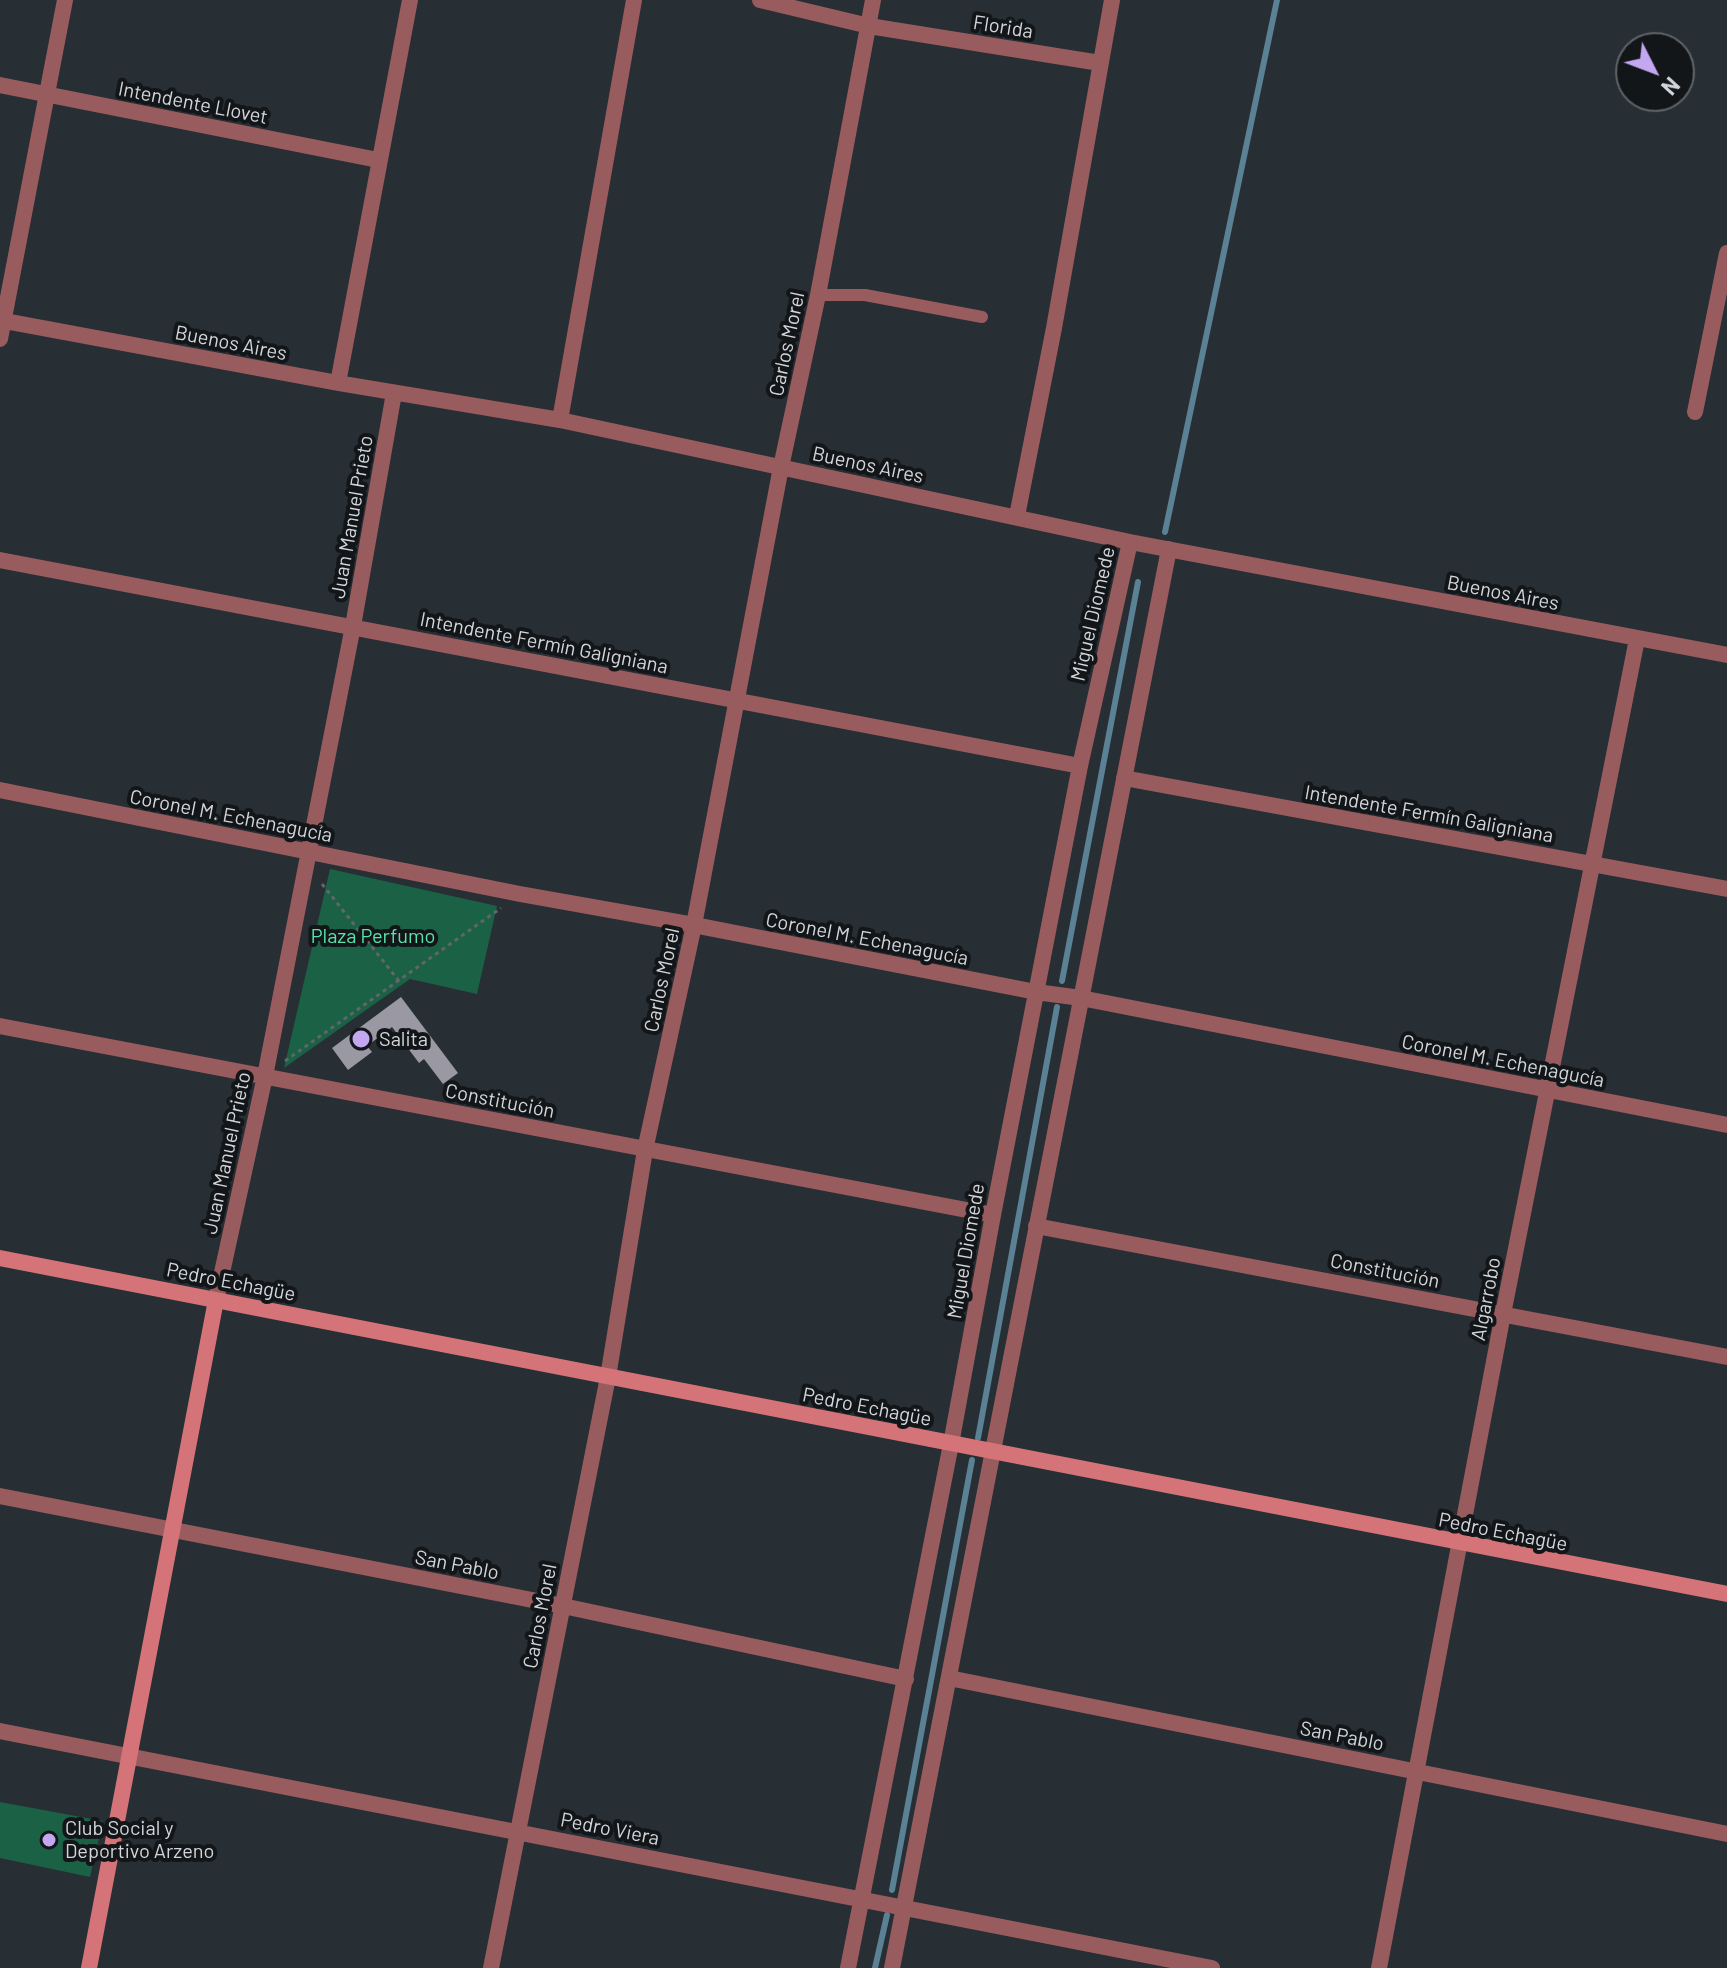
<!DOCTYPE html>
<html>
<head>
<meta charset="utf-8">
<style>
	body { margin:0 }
	#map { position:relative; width:1727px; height:1968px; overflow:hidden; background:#272e34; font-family:Barlow,sans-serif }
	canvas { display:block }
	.north { position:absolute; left:1615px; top:32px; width:80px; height:80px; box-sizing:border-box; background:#131619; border:2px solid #5f6366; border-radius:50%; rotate:132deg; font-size:22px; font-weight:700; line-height:32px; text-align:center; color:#d2d6da }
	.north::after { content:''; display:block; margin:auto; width:28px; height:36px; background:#c4a7f1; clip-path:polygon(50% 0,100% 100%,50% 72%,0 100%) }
</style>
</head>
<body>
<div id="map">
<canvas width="1727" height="1968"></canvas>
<div class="north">N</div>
</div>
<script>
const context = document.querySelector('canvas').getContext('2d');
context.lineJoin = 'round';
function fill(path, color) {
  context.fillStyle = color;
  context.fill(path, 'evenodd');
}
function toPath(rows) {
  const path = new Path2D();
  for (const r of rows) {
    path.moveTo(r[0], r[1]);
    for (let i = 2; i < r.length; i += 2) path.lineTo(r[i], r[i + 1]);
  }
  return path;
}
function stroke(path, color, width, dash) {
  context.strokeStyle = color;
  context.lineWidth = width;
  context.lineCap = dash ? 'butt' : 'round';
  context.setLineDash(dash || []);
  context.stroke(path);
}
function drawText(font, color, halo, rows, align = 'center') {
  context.font = font + ' Barlow,sans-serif';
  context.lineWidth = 8;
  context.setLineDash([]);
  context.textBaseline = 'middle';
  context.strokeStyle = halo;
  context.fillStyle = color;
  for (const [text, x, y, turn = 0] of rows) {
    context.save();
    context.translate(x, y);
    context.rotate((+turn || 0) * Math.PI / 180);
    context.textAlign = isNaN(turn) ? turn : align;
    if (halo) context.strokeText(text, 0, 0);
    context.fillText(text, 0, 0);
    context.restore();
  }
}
fill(toPath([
	[330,869,497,906,477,994,410,979,284,1068],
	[0,1802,103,1821,90,1877,0,1858]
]), '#1b6145');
stroke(toPath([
	[1165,532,1277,0],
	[1062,981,1138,582],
	[978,1438,1057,1007],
	[892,1890,972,1460],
	[875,1968,887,1915]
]), '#5a8194', 6);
fill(toPath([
	[401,997,458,1073,443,1084,424,1059,419,1063,392,1027,367,1046,372,1052,348,1070,332,1048]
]), '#9a98a3');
stroke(toPath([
	[322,884,399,981],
	[285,1061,501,908]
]), '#60666b', 3, [4, 4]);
stroke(toPath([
	[818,295,865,295,982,317]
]), '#995c5e', 12);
stroke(toPath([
	[760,0,869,26,1100,63],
	[0,85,378,160],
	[0,320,338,383,560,420,1130,542,1727,655],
	[0,339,65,0],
	[338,383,410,0],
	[1695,412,1727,253],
	[560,420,634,0],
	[1017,516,1054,328,1112,0],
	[0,560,1080,766],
	[1124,778,1727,889],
	[0,790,520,894,694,925,1036,992,1081,998,1727,1125],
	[0,1026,993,1215],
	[1036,1226,1727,1357],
	[216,1300,265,1076,353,626,394,393],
	[0,1496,563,1606,906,1679],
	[949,1678,1727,1834],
	[0,1731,1212,1968],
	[491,1968,608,1377,645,1150,694,925,781,467,818,295,873,0],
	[848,1968,951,1444,993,1215,1080,766,1130,542],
	[892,1968,1169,549],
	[1379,1968,1503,1314,1637,639]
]), '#995c5e', 16);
stroke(toPath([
	[0,1258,1727,1594],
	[89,1968,216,1300]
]), '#d57478', 16);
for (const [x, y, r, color] of [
	[361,1039,10,"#c4a7f1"],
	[49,1840,8,"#c4a7f1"]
]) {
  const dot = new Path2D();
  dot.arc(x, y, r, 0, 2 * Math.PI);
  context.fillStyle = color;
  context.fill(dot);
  stroke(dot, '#131619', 3);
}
drawText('20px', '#d2d6da', '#131619', [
	["Florida",1003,27,9],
	["Intendente Llovet",193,103,11],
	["Buenos Aires",231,343,11],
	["Carlos Morel",787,344,-78],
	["Buenos Aires",868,465,12],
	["Juan Manuel Prieto",352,517,-80],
	["Buenos Aires",1503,593,11],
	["Miguel Diomede",1093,614,-77],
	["Intendente Fermín Galigniana",544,643,11],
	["Intendente Fermín Galigniana",1429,814,10],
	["Coronel M. Echenagucía",231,816,11],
	["Coronel M. Echenagucía",867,939,11],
	["Carlos Morel",662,980,-78],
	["Coronel M. Echenagucía",1503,1061,11],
	["Constitución",500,1101,11],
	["Juan Manuel Prieto",227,1153,-78],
	["Miguel Diomede",966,1251,-80],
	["Constitución",1385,1271,11],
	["Pedro Echagüe",231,1282,11],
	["Algarrobo",1486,1299,-79],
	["Pedro Echagüe",867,1407,11],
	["Pedro Echagüe",1503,1532,11],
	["San Pablo",457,1565,11],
	["Carlos Morel",540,1616,-79],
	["San Pablo",1342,1736,11],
	["Pedro Viera",610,1829,11]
]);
drawText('20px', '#58e5ab', '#131619', [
	["Plaza Perfumo",373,936]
]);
drawText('20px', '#d2d6da', '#131619', [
	["Salita",379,1039],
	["Club Social y",65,1828],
	["Deportivo Arzeno",65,1851]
], 'left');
</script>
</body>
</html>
